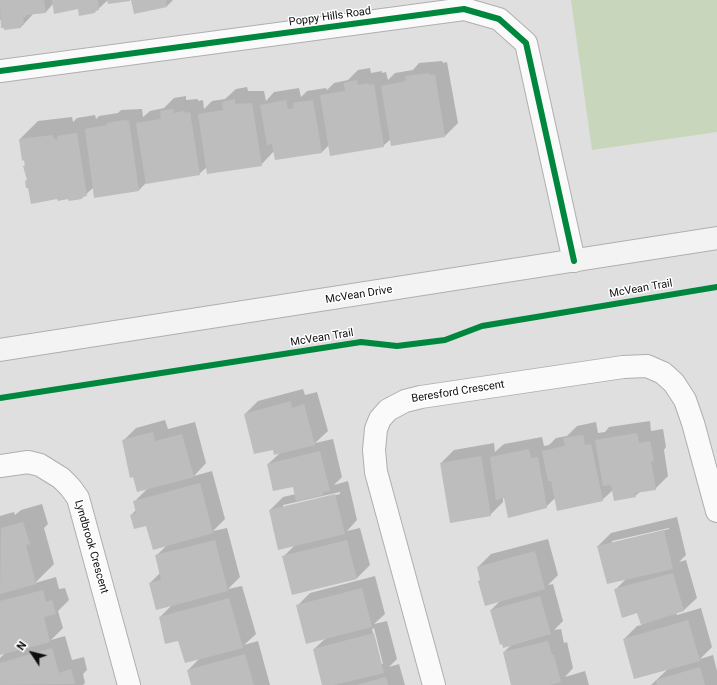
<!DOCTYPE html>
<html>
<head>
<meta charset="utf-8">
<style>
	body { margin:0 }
	#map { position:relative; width:717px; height:685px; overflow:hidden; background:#dfdfe0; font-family:Roboto,sans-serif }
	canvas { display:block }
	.north { position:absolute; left:12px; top:633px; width:40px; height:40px; -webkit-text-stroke:3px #fff; paint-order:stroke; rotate:305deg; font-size:11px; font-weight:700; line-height:16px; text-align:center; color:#0e0e0f }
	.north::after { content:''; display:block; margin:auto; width:14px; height:18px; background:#0e0e0f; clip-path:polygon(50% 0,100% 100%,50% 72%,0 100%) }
</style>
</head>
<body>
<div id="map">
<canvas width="717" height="685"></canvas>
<div class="north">N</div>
</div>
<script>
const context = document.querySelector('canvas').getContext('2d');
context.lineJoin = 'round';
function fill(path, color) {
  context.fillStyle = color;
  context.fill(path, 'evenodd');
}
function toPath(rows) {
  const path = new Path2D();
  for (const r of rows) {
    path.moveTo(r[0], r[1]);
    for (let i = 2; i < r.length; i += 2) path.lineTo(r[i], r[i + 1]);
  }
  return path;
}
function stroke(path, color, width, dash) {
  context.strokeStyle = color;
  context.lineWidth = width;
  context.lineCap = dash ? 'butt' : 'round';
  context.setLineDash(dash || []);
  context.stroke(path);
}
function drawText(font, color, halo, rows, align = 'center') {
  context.font = font + ' Roboto,sans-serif';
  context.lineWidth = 3;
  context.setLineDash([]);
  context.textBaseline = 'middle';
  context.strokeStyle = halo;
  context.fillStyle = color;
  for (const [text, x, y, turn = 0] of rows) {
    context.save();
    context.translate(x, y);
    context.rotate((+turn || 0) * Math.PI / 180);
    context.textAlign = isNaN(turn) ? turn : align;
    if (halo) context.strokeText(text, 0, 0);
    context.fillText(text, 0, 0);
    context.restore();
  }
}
fill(toPath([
	[571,0,717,0,717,132,592,150]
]), '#c8d6bb');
fill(toPath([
	[0,0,129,0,108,0,95,12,79,7,53,4,46,12,34,13,21,27,0,20],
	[132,0,173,0,167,6,150,9],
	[442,61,443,63,447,62,458,123,445,136,391,139,383,146,329,145,322,152,274,151,261,165,207,167,199,174,146,183,139,190,95,197,94,187,82,198,58,198,29,187,26,181,28,179,24,166,26,164,20,139,38,121,72,117,73,122,77,118,95,115,96,119,99,116,118,113,121,110,142,109,143,117,150,111,164,108,174,98,186,96,186,100,198,99,198,101,203,100,204,109,212,101,225,99,236,89,247,87,248,91,264,91,266,101,274,92,299,88,301,97,307,91,326,88,327,90,334,83,348,80,358,70,370,68,371,73,382,71,382,73,386,72,388,80,395,73,413,70,419,63],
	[303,389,305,395,317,392,328,431,315,443,333,439,342,477,334,485,348,481,357,520,347,531,360,528,370,565,357,578,292,594,283,557,295,545,270,510,283,497,296,494,294,486,268,464,280,453,273,449,245,414,258,401],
	[340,492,340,494,283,508,283,505],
	[165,420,168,429,195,422,206,463,194,476,212,471,225,519,213,531,227,528,240,577,228,589,242,586,256,634,244,645,258,641,270,685,192,685,188,670,200,658,179,639,160,617,173,604,150,583,160,573,156,556,167,545,147,524,131,515,136,510,134,502,147,489,123,441,136,428],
	[650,421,651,431,663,429,666,447,664,450,668,476,655,489,640,492,635,496,613,490,602,500,555,498,546,507,509,517,505,497,503,498,503,502,490,515,441,463,454,450,494,443,495,452,504,444,542,437,544,446,549,445,556,438,567,436,577,426,596,422,598,433,605,432,609,427],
	[42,504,48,524,44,528,54,564,35,583,56,577,59,589,65,588,69,600,58,611,63,628,51,640,65,636,72,660,84,657,87,670,83,674,85,683,83,685,0,685,0,658,5,653,0,654,0,516,14,512,15,515,21,510],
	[677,517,686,555,679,562,686,560,697,598,684,610,676,613,677,615,701,608,712,647,700,659,713,655,717,671,717,685,651,685,669,668,624,639,637,626,642,625,638,612,616,589,626,579,598,546,611,533],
	[669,528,669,529,612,543,612,541],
	[548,539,558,575,548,585,553,584,563,621,554,630,561,629,564,643,567,642,573,668,565,677,585,671,589,685,512,685,504,652,512,644,491,610,501,600,481,579,478,567,491,554],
	[375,576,385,614,374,624,387,621,397,659,389,667,399,664,405,685,323,685,314,649,326,638,297,606,310,593],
	[374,628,383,664,381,664,372,629]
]), '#0003');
fill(toPath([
	[0,0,44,0,46,13,26,15,26,17,23,17,24,25,21,25,21,28,4,30,4,28,1,28],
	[52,0,98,0,99,10,95,11,95,13,79,16,78,9,54,14],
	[107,0,130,0,130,1,108,4],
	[131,0,166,0,167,7,134,14],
	[430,73,430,75,435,74,445,137,391,146,381,86,406,81,405,76],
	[357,80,358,85,369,83,369,85,374,84,384,147,330,156,320,95,345,91,344,83],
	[235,99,235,104,252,103,262,166,207,174,198,114,223,110,222,102],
	[286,100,288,109,294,108,293,103,313,100,322,153,275,160,272,144,267,145,260,105],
	[173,109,174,113,185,111,185,113,190,112,200,175,146,184,136,123,161,119,160,111],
	[124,120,129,121,139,191,94,198,85,129,107,125,107,123],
	[77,133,87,196,82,197,82,199,69,201,68,199,58,201,57,199,31,204,28,188,26,188,25,181,27,180,23,166,25,166,24,160,22,161,19,139,53,135,54,139,58,139,57,136],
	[291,401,292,408,304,404,315,445,274,455,273,450,254,454,244,414],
	[153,432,155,441,182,434,194,477,137,492,133,477,130,478,122,440],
	[637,433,639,443,650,441,654,461,651,461,656,490,635,493,636,497,614,501,611,485,603,486,595,440],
	[583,435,585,445,591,444,603,501,557,511,551,481,548,481,542,451,565,446,563,438],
	[529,449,531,458,538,457,547,508,508,518,504,498,496,500,490,457],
	[320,451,330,491,323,492,323,495,296,501,293,487,273,491,267,464],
	[481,456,491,516,450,523,440,463],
	[200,483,213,533,153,550,146,526,134,529,130,515,136,513,133,501],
	[335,494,345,534,278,550,269,510],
	[23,522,30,544,26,545,36,584,0,594,1,528],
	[664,530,673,569,607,584,597,546],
	[215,540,228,591,156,610,149,583,161,580,155,555],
	[347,540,357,579,292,595,282,556],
	[535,551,545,589,485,606,478,581,480,580,477,567],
	[673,573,684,611,641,625,637,613,622,618,614,589],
	[362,588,372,627,306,644,296,605],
	[43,590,46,602,52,600,56,614,44,617,50,642,0,655,0,601],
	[540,596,551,634,503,648,502,644,500,645,490,610],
	[229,598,243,648,185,663,178,641,165,644,159,617],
	[688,620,700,661,634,679,623,639],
	[374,633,384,673,334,685,322,685,313,649],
	[548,641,552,655,554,655,561,682,550,685,511,685,503,652],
	[52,648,59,673,71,669,75,684,0,685,0,663],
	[245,654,254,685,191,685,187,670],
	[700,667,705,685,657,685,656,680],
	[386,677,388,685,356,685]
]), '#bdbdbe');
const minor = toPath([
	[0,71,464,9,499,19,526,43,574,261],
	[0,466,28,462,40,465,61,478,70,487,78,498,129,685],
	[434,685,376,472,374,450,376,429,380,419,388,410,405,401,421,397,623,367,647,366,663,373,674,383,685,400,693,423,717,511]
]);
const secondary = toPath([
	[0,350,717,238]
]);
stroke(minor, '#afafb0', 24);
stroke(secondary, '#afafb0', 24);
stroke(minor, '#fafafa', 22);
stroke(secondary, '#f4f3f4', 22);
stroke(toPath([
	[0,71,464,9,499,19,526,43,574,261],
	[0,398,361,342,397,346,445,340,482,326,717,287]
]), '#00873e', 6);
drawText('11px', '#0e0e0f', '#fff', [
	["Poppy Hills Road",330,17,-8],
	["McVean Trail",641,289,-10],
	["McVean Drive",359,295,-9],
	["McVean Trail",322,338,-9],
	["Beresford Crescent",458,392,-9],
	["Lyndbrook Crescent",91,547,74]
]);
</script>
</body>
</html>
